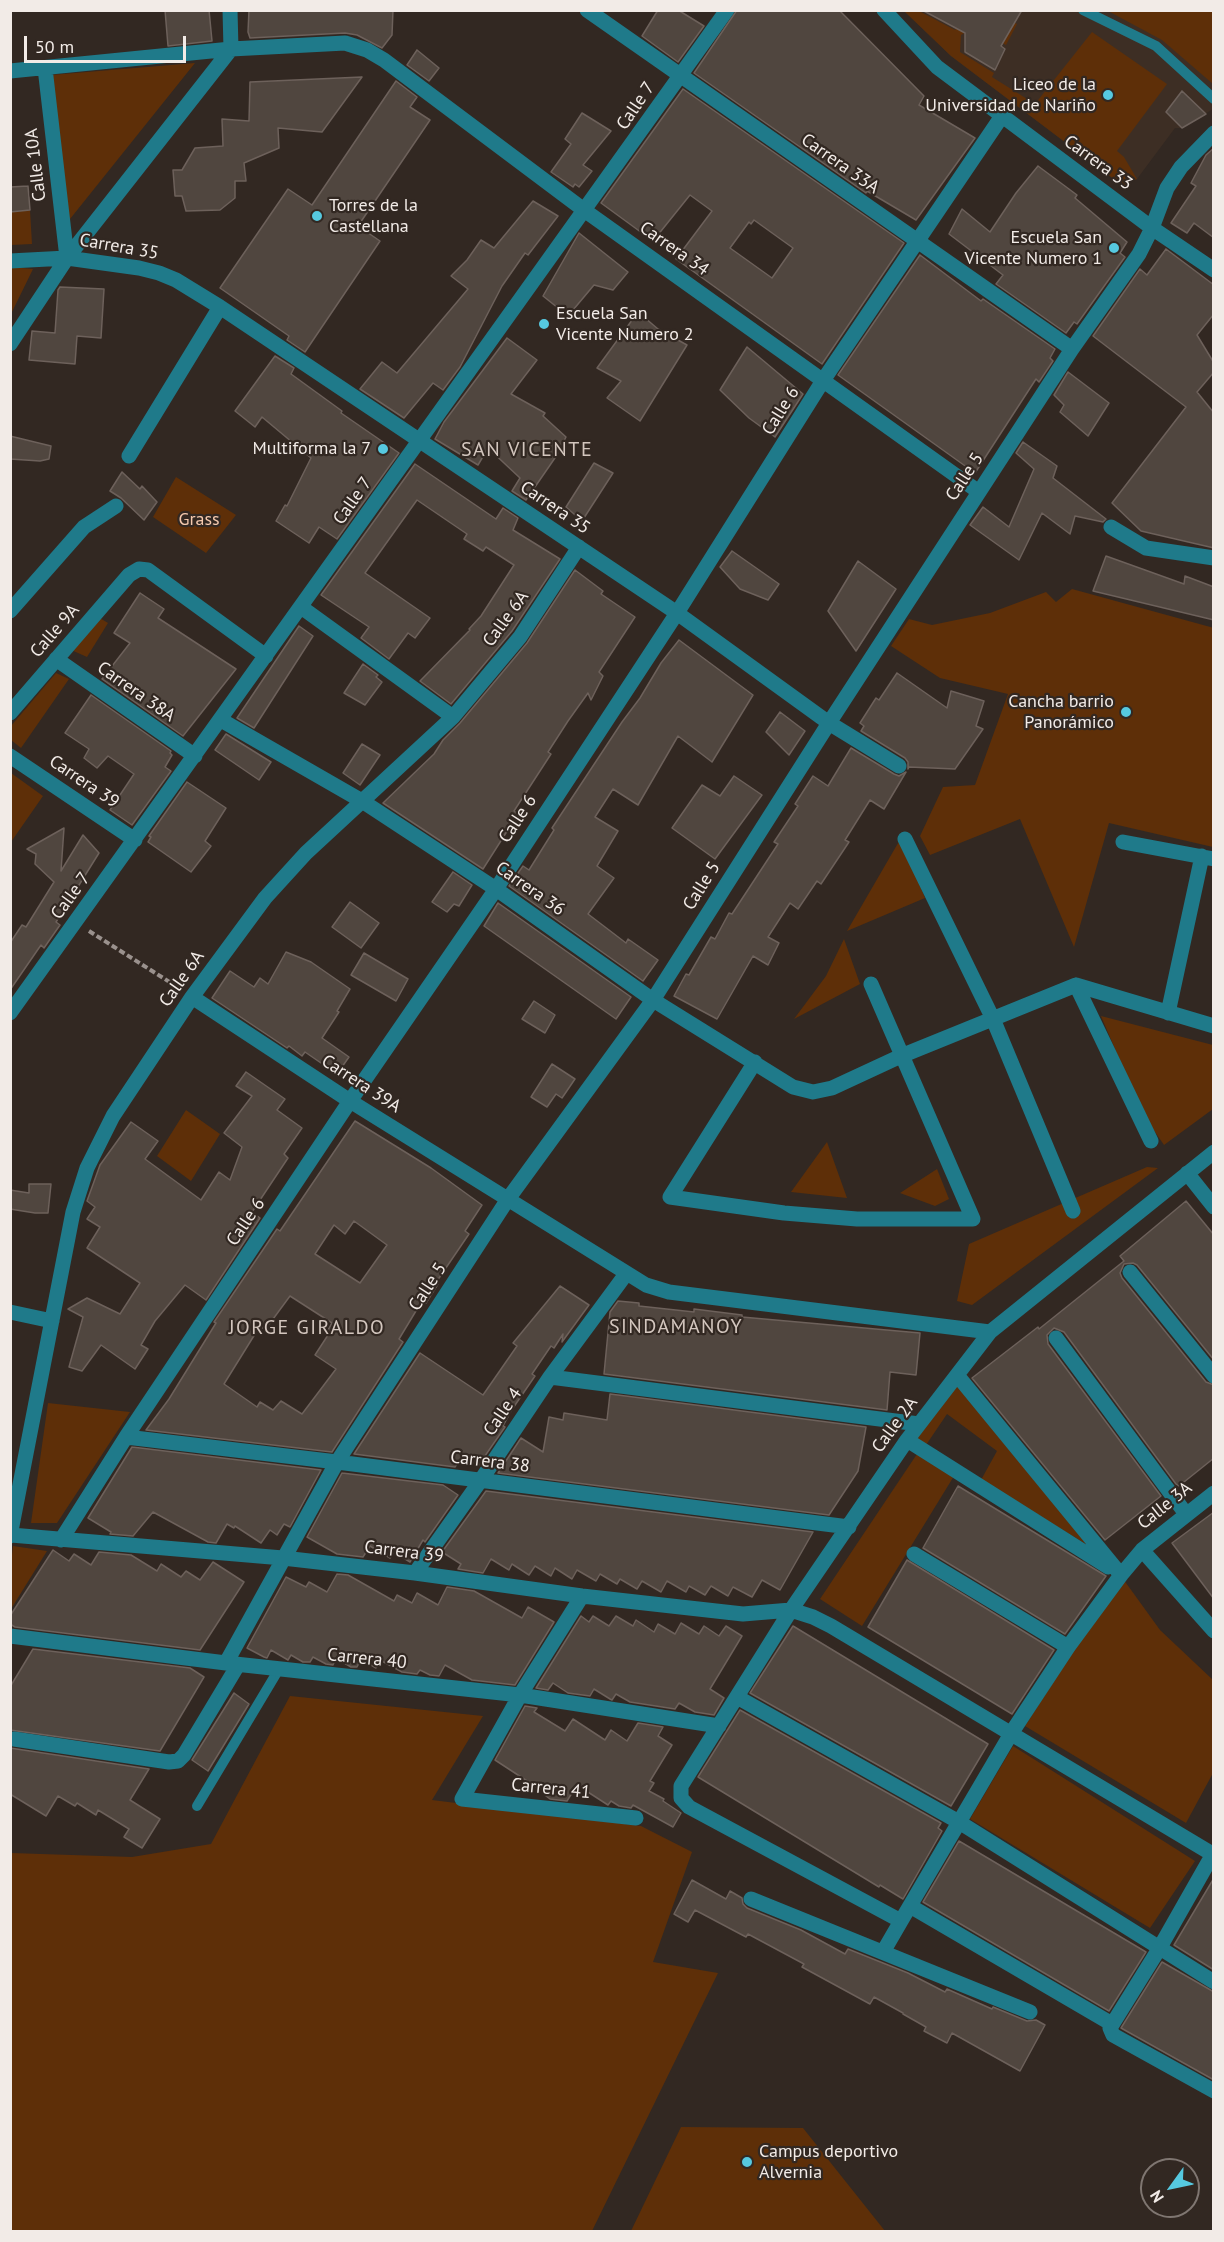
<!DOCTYPE html>
<html>
<head>
<meta charset="utf-8">
<style>
	body { margin:0 }
	#map { position:relative; width:1224px; height:2242px; overflow:hidden; background:#322822; font-family:"PT Sans",sans-serif }
	canvas { display:block }
	.frame { position:absolute; inset:0; border:12px solid #f2ebe7; pointer-events:none }
	.north { position:absolute; left:1140px; top:2158px; width:60px; height:60px; box-sizing:border-box; background:#322822; border:2px solid #7f7671; border-radius:50%; rotate:237deg; font-size:16px; font-weight:700; line-height:24px; text-align:center; color:#f2ebe7 }
	.north::after { content:''; display:block; margin:auto; width:21px; height:27px; background:#56c9e0; clip-path:polygon(50% 0,100% 100%,50% 72%,0 100%) }
	.scale { position:absolute; left:24px; top:36px; width:162px; height:27px; box-sizing:border-box; border:3px solid #f2ebe7; border-top:0; padding-left:8px; font-size:18px; line-height:21px; white-space:nowrap; color:#f2ebe7; -webkit-text-stroke:4px #322822; paint-order:stroke }
</style>
</head>
<body>
<div id="map">
<canvas width="1224" height="2242"></canvas>
<div class="frame"></div>
<div class="north">N</div>
<div class="scale">50 m</div>
</div>
<script>
const context = document.querySelector('canvas').getContext('2d');
context.lineJoin = 'round';
function fill(path, color) {
  context.fillStyle = color;
  context.fill(path, 'evenodd');
}
function toPath(rows) {
  const path = new Path2D();
  for (const r of rows) {
    path.moveTo(r[0], r[1]);
    for (let i = 2; i < r.length; i += 2) path.lineTo(r[i], r[i + 1]);
  }
  return path;
}
function stroke(path, color, width, dash) {
  context.strokeStyle = color;
  context.lineWidth = width;
  context.lineCap = dash ? 'butt' : 'round';
  context.setLineDash(dash || []);
  context.stroke(path);
}
function drawText(font, color, halo, rows, align = 'center') {
  context.font = font + ' "PT Sans",sans-serif';
  context.lineWidth = 4.5;
  context.setLineDash([]);
  context.textBaseline = 'middle';
  context.strokeStyle = halo;
  context.fillStyle = color;
  for (const [text, x, y, turn = 0] of rows) {
    context.save();
    context.translate(x, y);
    context.rotate((+turn || 0) * Math.PI / 180);
    context.textAlign = isNaN(turn) ? turn : align;
    if (halo) context.strokeText(text, 0, 0);
    context.fillText(text, 0, 0);
    context.restore();
  }
}
fill(toPath([
	[904,11,1213,11,1213,109,1182,128,1175,128,1137,179,1123,186,951,56]
]), '#3d2e24');
fill(toPath([
	[904,11,919,11,955,30,967,11,992,11,1017,24,1006,45,974,27,961,35,960,52,994,73,992,77,1035,104,1092,32,1167,84,1117,151,1124,157,1137,179,1123,186,951,56],
	[1108,11,1213,11,1213,84,1162,40],
	[195,63,66,224,51,75],
	[30,210,32,244,11,245,10,212],
	[11,267,33,269,11,314],
	[176,477,236,515,206,553,153,517],
	[1072,589,1214,628,1213,847,1109,823,1074,947,1020,819,930,855,920,836,943,787,975,785,1008,694,940,678,891,646,909,619,932,625,990,613,1046,592,1056,602],
	[98,617,108,623,87,657,69,649],
	[56,673,69,679,21,748,11,740,11,726],
	[11,773,43,796,11,842],
	[901,838,925,898,847,931],
	[844,939,860,984,794,1019,826,976],
	[1101,1016,1213,1045,1213,1109,1164,1145,1142,1113],
	[186,1110,220,1134,191,1181,157,1156],
	[827,1142,847,1198,791,1192],
	[1147,1167,1158,1168,972,1305,957,1301,969,1244],
	[937,1169,949,1199,935,1206,900,1193],
	[956,1381,1094,1549,981,1480,997,1451,947,1414,926,1445,913,1442],
	[48,1403,130,1412,57,1523,31,1523],
	[917,1454,954,1476,862,1626,820,1599],
	[13,1546,47,1551,11,1609,11,1563],
	[1121,1576,1160,1630,1213,1680,1213,1773,1186,1823,1025,1726],
	[290,1696,483,1716,432,1800,641,1826,692,1852,653,1962,718,1973,592,2231,11,2232,11,1853,132,1857,211,1844],
	[1013,1746,1195,1861,1150,1928,970,1819],
	[681,2127,803,2128,885,2231,631,2231]
]), '#5e2f08');
const building = toPath([
	[165,10,209,10,212,41,168,46,165,10],
	[249,10,393,10,392,35,382,48,357,35,345,33,250,38,248,32,249,10],
	[658,10,678,10,704,26,678,62,642,36,658,10],
	[737,10,839,10,924,96,919,105,975,138,916,220,867,191,866,193,694,73,737,10],
	[922,10,1022,10,1001,46,1005,49,995,70,965,52,965,33,922,10],
	[417,50,439,68,429,81,407,65,417,50],
	[362,77,322,132,278,128,279,148,244,163,246,181,235,181,235,198,220,210,186,211,182,196,175,196,173,170,182,170,195,148,223,146,222,119,249,121,250,82,362,77],
	[396,81,417,97,410,107,430,120,358,226,380,241,305,352,287,340,289,336,220,288,288,189,312,205,396,81],
	[683,89,904,243,822,364,676,259,712,211,690,195,653,241,601,203,683,89],
	[754,220,793,248,772,278,730,248,749,222,751,224,754,220],
	[1182,91,1206,114,1182,128,1166,112,1182,91],
	[582,113,611,131,583,165,592,171,579,187,575,184,573,187,551,172,571,144,565,139,582,113],
	[1214,148,1214,238,1194,223,1187,233,1171,223,1196,186,1191,183,1206,155,1214,148],
	[1038,166,1077,195,1075,198,1127,242,1120,253,1125,257,1077,324,1074,322,1066,333,996,284,1003,275,949,234,962,209,990,232,1016,193,1038,166],
	[28,186,30,210,10,212,10,187,28,186],
	[533,201,558,216,528,255,525,253,502,286,460,367,443,390,433,383,404,418,360,389,382,362,397,373,468,289,451,276,467,260,481,240,494,248,533,201],
	[579,233,628,272,613,290,594,285,568,316,543,296,579,233],
	[1166,249,1214,285,1214,314,1197,335,1214,363,1214,372,1197,392,1214,413,1214,548,1141,531,1112,503,1186,407,1093,336,1140,269,1147,275,1166,249],
	[920,255,981,301,983,299,1055,349,1050,358,1053,361,1039,382,1036,379,975,473,838,375,920,255],
	[60,287,104,289,101,338,77,336,75,364,29,360,32,331,55,333,58,290,60,287],
	[638,312,658,329,687,345,640,421,607,398,621,381,597,368,638,312],
	[507,338,537,360,511,394,545,413,543,416,566,437,557,455,526,500,512,491,520,478,488,448,478,465,435,439,444,422,507,338],
	[747,347,803,394,775,437,749,418,720,390,747,347],
	[275,356,294,368,291,374,342,411,341,413,399,453,337,539,319,527,309,543,276,521,285,505,287,506,311,458,262,417,255,427,235,411,275,356],
	[1068,372,1109,403,1088,436,1060,412,1064,405,1054,395,1068,372],
	[10,436,51,446,49,459,40,461,10,459,10,436],
	[1023,442,1057,466,1053,478,1106,519,1103,522,1075,516,1070,534,1042,513,1019,560,970,525,983,507,1009,527,1034,469,1016,453,1023,442],
	[594,463,613,473,582,521,566,507,594,463],
	[415,464,496,519,503,508,518,518,513,530,560,559,512,631,451,704,420,681,470,630,469,629,481,616,514,565,486,547,483,551,464,539,467,534,417,500,365,573,430,618,415,638,408,633,389,659,361,638,369,627,321,595,415,464],
	[122,472,140,489,142,486,157,502,144,520,121,498,110,491,122,472],
	[732,551,779,584,768,600,740,589,720,567,732,551],
	[1106,556,1184,584,1185,576,1214,587,1214,620,1093,591,1106,556],
	[858,561,896,589,856,651,828,611,858,561],
	[575,570,603,591,601,594,635,617,599,672,603,676,591,700,588,693,568,721,548,752,551,754,514,811,518,814,483,869,383,803,434,754,443,740,460,723,527,643,575,570],
	[140,593,164,609,158,618,236,669,183,736,102,679,130,643,114,633,140,593],
	[299,626,313,636,254,728,237,718,299,626],
	[679,640,753,695,712,762,678,736,638,805,613,789,595,817,618,831,597,866,614,878,588,914,626,943,628,939,658,960,643,981,509,886,523,866,529,870,554,830,552,828,622,722,640,698,661,663,679,640],
	[363,664,378,675,376,677,382,682,365,705,344,693,363,664],
	[897,673,947,708,951,691,984,701,976,726,983,729,955,769,909,767,908,769,908,762,905,758,861,731,864,726,860,723,876,698,879,700,897,673],
	[91,695,171,751,170,753,172,755,165,767,171,771,132,825,110,810,134,774,108,756,97,768,84,758,89,749,65,733,91,695],
	[780,712,805,731,789,755,766,732,780,712],
	[226,734,271,762,259,780,215,750,226,734],
	[362,744,380,755,360,785,343,773,362,744],
	[851,748,894,774,899,776,906,772,884,809,870,800,845,840,849,842,821,884,817,881,798,909,790,903,768,937,779,943,768,965,753,956,717,1019,674,996,686,974,689,975,711,937,715,939,729,913,732,914,778,844,774,842,798,806,795,804,813,776,828,786,851,748],
	[734,776,762,795,715,859,672,828,702,785,720,796,734,776],
	[187,782,226,808,205,841,211,846,191,872,148,842,151,837,149,836,187,782],
	[64,828,61,871,83,835,99,853,56,922,60,925,44,948,41,945,10,990,10,943,22,925,26,927,54,882,35,864,36,854,27,849,64,828],
	[453,872,472,885,459,906,454,904,447,912,432,902,453,872],
	[350,902,379,923,361,948,332,927,350,902],
	[498,903,631,997,616,1019,484,926,498,903],
	[286,952,311,962,350,989,337,1011,339,1012,322,1038,349,1057,337,1074,305,1052,302,1056,289,1046,287,1048,212,998,230,971,254,987,260,978,268,984,286,952],
	[364,953,408,979,396,1001,351,975,364,953],
	[534,1001,555,1015,545,1033,522,1019,534,1001],
	[552,1064,575,1079,562,1098,556,1094,547,1107,531,1097,552,1064],
	[246,1072,285,1099,277,1110,302,1128,284,1154,288,1158,252,1212,260,1218,206,1300,185,1285,155,1321,141,1345,148,1349,135,1369,101,1345,82,1371,69,1367,83,1317,68,1309,87,1298,120,1314,140,1283,87,1248,100,1227,87,1219,95,1207,87,1201,100,1165,131,1122,158,1141,145,1159,201,1200,219,1172,230,1180,242,1147,224,1133,252,1096,236,1086,246,1072],
	[355,1121,431,1168,482,1205,465,1231,469,1234,435,1284,438,1284,426,1303,422,1301,399,1339,403,1342,332,1452,146,1430,169,1399,216,1323,214,1322,277,1229,280,1231,355,1121],
	[354,1221,387,1245,360,1283,315,1254,334,1225,345,1234,354,1221],
	[290,1296,332,1323,326,1333,328,1335,315,1355,336,1369,302,1414,281,1401,273,1410,260,1402,257,1407,224,1384,260,1326,265,1330,290,1296],
	[29,1184,51,1184,48,1213,35,1213,10,1209,10,1190,29,1193,29,1184],
	[1186,1201,1214,1235,1214,1360,1137,1265,1133,1263,1124,1264,1120,1273,1122,1278,1206,1382,1214,1385,1214,1458,1179,1486,1176,1484,1064,1332,1054,1328,1047,1335,1048,1344,1161,1496,1105,1540,972,1378,1038,1327,1039,1329,1124,1261,1120,1256,1186,1201],
	[560,1286,589,1305,562,1342,563,1334,554,1348,551,1346,532,1374,535,1376,511,1411,503,1426,505,1427,478,1466,463,1455,455,1467,354,1454,420,1353,483,1395,517,1346,513,1343,560,1286],
	[618,1301,639,1303,639,1306,694,1312,694,1309,742,1315,742,1317,920,1333,916,1375,890,1372,887,1410,604,1374,610,1312,618,1301],
	[610,1394,866,1427,858,1471,829,1515,498,1473,521,1438,543,1452,549,1417,563,1420,564,1413,607,1420,610,1394],
	[132,1447,321,1470,290,1527,284,1524,277,1535,270,1530,261,1543,235,1526,234,1528,227,1524,216,1543,208,1542,153,1512,133,1536,110,1534,111,1532,88,1518,132,1447],
	[342,1473,443,1485,458,1495,425,1542,423,1540,410,1562,394,1552,390,1558,370,1546,363,1557,337,1554,307,1537,342,1473],
	[958,1486,1106,1576,1065,1634,923,1548,958,1486],
	[486,1491,813,1532,780,1590,762,1580,752,1597,733,1587,728,1596,711,1586,705,1595,689,1586,686,1592,667,1581,661,1592,642,1581,637,1589,620,1579,617,1584,600,1574,596,1581,577,1570,572,1579,555,1568,551,1576,535,1566,529,1575,512,1564,509,1570,491,1559,483,1573,458,1569,461,1564,442,1552,486,1491],
	[1214,1512,1214,1599,1172,1543,1214,1512],
	[53,1550,69,1561,74,1554,91,1565,99,1552,131,1555,157,1571,161,1564,181,1577,186,1571,200,1580,213,1562,244,1582,200,1650,15,1627,10,1624,10,1616,53,1550],
	[907,1560,1054,1650,1012,1714,868,1627,907,1560],
	[337,1574,348,1575,394,1601,397,1595,412,1603,417,1593,438,1605,447,1587,474,1591,522,1618,528,1607,554,1622,515,1685,472,1680,445,1665,439,1676,430,1675,420,1670,417,1674,402,1672,380,1660,376,1668,361,1659,357,1667,351,1667,336,1658,333,1665,326,1664,313,1657,310,1662,303,1662,291,1655,288,1660,271,1650,267,1658,264,1657,247,1648,286,1577,306,1587,309,1582,327,1592,337,1574],
	[581,1616,589,1622,593,1616,609,1626,616,1616,633,1626,636,1620,654,1632,658,1624,675,1634,681,1623,699,1634,704,1626,719,1636,726,1626,742,1636,710,1689,724,1698,714,1715,695,1712,679,1703,675,1709,630,1702,616,1694,612,1700,610,1699,594,1689,590,1696,568,1693,553,1683,548,1690,536,1688,581,1616],
	[793,1626,988,1744,951,1806,750,1693,793,1626],
	[33,1649,190,1668,204,1677,160,1751,10,1730,10,1687,33,1649],
	[234,1693,249,1704,208,1771,192,1760,234,1693],
	[525,1706,537,1708,534,1712,565,1731,573,1719,605,1740,611,1730,627,1741,638,1723,663,1727,658,1736,672,1745,650,1781,654,1783,649,1791,664,1799,663,1801,681,1813,673,1827,633,1805,631,1808,619,1806,611,1801,608,1805,577,1785,567,1801,550,1799,546,1796,547,1794,495,1760,525,1706],
	[740,1710,941,1823,938,1828,942,1831,903,1899,880,1885,879,1887,698,1777,740,1710],
	[10,1748,149,1769,130,1800,160,1819,142,1848,124,1837,129,1829,98,1810,96,1815,77,1803,75,1806,58,1796,46,1816,10,1794,10,1748],
	[959,1841,1146,1952,1109,2011,923,1902,959,1841],
	[1214,1878,1214,1970,1174,1945,1214,1878],
	[692,1880,726,1899,730,1891,742,1898,743,1904,747,1908,801,1930,845,1954,848,1949,908,1973,945,1992,947,1989,992,2009,993,2007,1027,2021,1036,2020,1045,2025,1020,2071,952,2033,947,2043,924,2031,926,2027,903,2014,903,2013,874,1997,870,2004,802,1967,804,1964,748,1934,746,1937,695,1910,688,1922,674,1914,692,1880],
	[1162,1962,1214,1992,1214,2080,1121,2028,1162,1962]
]);
fill(building, '#50463f');
stroke(building, '#6d615b', 1.5);
stroke(toPath([
	[89,931,179,988]
]), '#9a918d', 4, [6, 3]);
stroke(toPath([
	[1083,10,1156,46,1214,99],
	[197,1806,279,1669]
]), '#1f7a8a', 10);
stroke(toPath([
	[587,10,1072,349],
	[884,10,937,67,1152,228,1214,270],
	[45,68,67,258],
	[10,71,231,49,345,43,367,50,384,60,584,210,979,492],
	[10,261,67,258,139,268,159,273,176,280,220,307,677,613,829,723,899,766],
	[10,344,67,258,231,49,230,10],
	[129,456,220,307],
	[1111,527,1146,548,1214,558],
	[301,607,453,717],
	[10,611,84,527,116,506],
	[56,659,195,756],
	[10,713,129,575,139,569,148,570,266,656],
	[221,720,362,801,496,889,653,1000,793,1087,813,1092,832,1088,901,1056,1076,985,1214,1026],
	[10,756,135,840],
	[905,839,993,1019,1073,1211],
	[1123,842,1214,859],
	[1076,985,1151,1141],
	[192,997,350,1101,646,1285,669,1292,990,1332],
	[10,1013,727,10],
	[1168,1013,1202,856],
	[755,1062,670,1197,784,1213,857,1219,973,1219,871,984],
	[1187,1173,1214,1207],
	[1130,1272,1214,1376],
	[10,1312,52,1321],
	[1056,1338,1186,1514],
	[957,1375,1121,1575],
	[550,1377,919,1424],
	[126,1437,337,1462,849,1527],
	[907,1440,1108,1567],
	[11,1535,283,1558,415,1573,582,1596,743,1614,791,1610,813,1617,831,1626,1214,1855],
	[10,1536,73,1212,87,1168,113,1116,192,997,265,898,306,853,453,717,520,637,579,547],
	[61,1540,126,1437,350,1101,496,889,677,613,824,379,1002,116],
	[1142,1550,1214,1631],
	[914,1554,1068,1647],
	[415,1573,481,1480,550,1377,626,1274],
	[582,1596,520,1695,462,1799,636,1818],
	[10,1636,226,1663,520,1695,719,1726],
	[226,1663,337,1462,508,1199,653,1000,829,723,1072,349,1139,254,1152,228,1167,188,1181,167,1214,133],
	[737,1697,959,1822,1214,1982],
	[14,1739,169,1762,178,1761,184,1755,238,1665],
	[1213,1854,1159,1949,1110,2028,1113,2035,1214,2091],
	[751,1899,1030,2012],
	[910,1906,1112,2024],
	[901,1921,1012,1732,1068,1647,1121,1575,1142,1550,1214,1493],
	[883,1952,901,1921,689,1807,681,1798,681,1786,791,1610,907,1440,990,1332,1214,1152]
]), '#1f7a8a', 15);
for (const [x, y, r, color] of [
	[1108,95,6,"#56c9e0"],
	[317,216,6,"#56c9e0"],
	[1114,248,6,"#56c9e0"],
	[544,324,6,"#56c9e0"],
	[383,449,6,"#56c9e0"],
	[1126,712,6,"#56c9e0"],
	[747,2162,6,"#56c9e0"]
]) {
  const dot = new Path2D();
  dot.arc(x, y, r, 0, 2 * Math.PI);
  context.fillStyle = color;
  context.fill(dot);
  stroke(dot, '#322822', 2);
}
drawText('18px', '#f2ebe7', '#322822', [
	["Liceo de la",1096,85],
	["Universidad de Nariño",1096,106],
	["Torres de la",329,206,"left"],
	["Castellana",329,227,"left"],
	["Escuela San",1102,238],
	["Vicente Numero 1",1102,259],
	["Escuela San",556,314,"left"],
	["Vicente Numero 2",556,335,"left"],
	["Multiforma la 7",371,449],
	["Cancha barrio",1114,702],
	["Panorámico",1114,723],
	["Campus deportivo",759,2152,"left"],
	["Alvernia",759,2173,"left"]
], 'right');
drawText('18px', '#f2ebe7', '#322822', [
	["Calle 7",636,106,-56],
	["Carrera 33",1098,163,36],
	["Carrera 33A",840,164,35],
	["Calle 10A",36,165,-97],
	["Carrera 35",119,247,10],
	["Carrera 34",674,249,35],
	["Calle 6",781,411,-58],
	["Calle 5",965,477,-57],
	["Calle 7",353,501,-55],
	["Carrera 35",555,508,34],
	["Calle 6A",506,619,-54],
	["Calle 9A",55,631,-49],
	["Carrera 38A",136,692,35],
	["Carrera 39",84,782,34],
	["Calle 6",518,819,-57],
	["Calle 5",702,886,-58],
	["Carrera 36",530,889,35],
	["Calle 7",71,896,-54],
	["Calle 6A",182,979,-55],
	["Carrera 39A",361,1084,33],
	["Calle 6",246,1222,-56],
	["Calle 5",428,1287,-57],
	["Calle 4",503,1412,-56],
	["Calle 2A",895,1425,-54],
	["Carrera 38",490,1462,7],
	["Calle 3A",1165,1506,-39],
	["Carrera 39",404,1552,7],
	["Carrera 40",367,1659,6],
	["Carrera 41",551,1789,6]
]);
drawText('18px', '#f6caae', '#322822', [
	["Grass",199,520]
]);
context.letterSpacing = '1.5px';
drawText('20px', '#d3c6be', '#322822', [
	["SAN VICENTE",527,450],
	["SINDAMANOY",676,1327],
	["JORGE GIRALDO",307,1328]
]);
context.letterSpacing = '0px';
</script>
</body>
</html>
